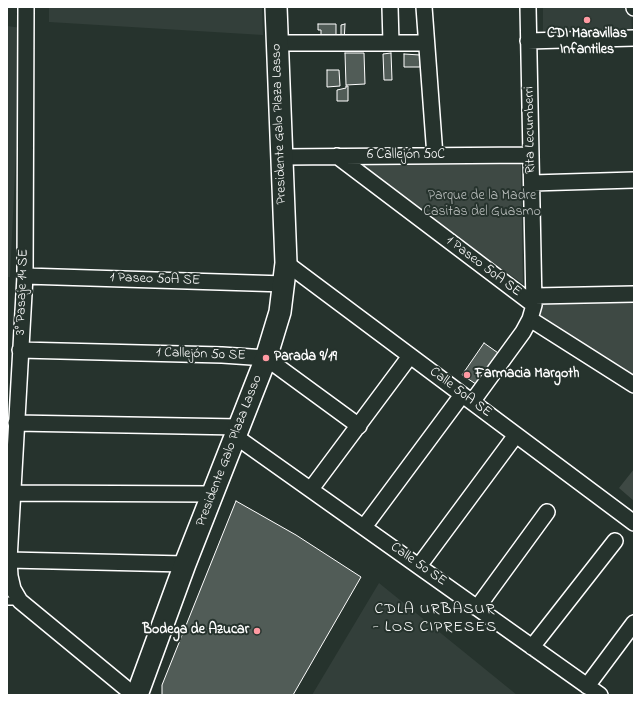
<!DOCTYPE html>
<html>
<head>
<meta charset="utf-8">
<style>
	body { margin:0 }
	#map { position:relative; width:641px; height:702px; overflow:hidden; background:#26332d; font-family:"Indie Flower",sans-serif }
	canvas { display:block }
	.frame { position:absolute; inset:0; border:8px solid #fff; pointer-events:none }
</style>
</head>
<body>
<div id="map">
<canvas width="641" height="702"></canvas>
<div class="frame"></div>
</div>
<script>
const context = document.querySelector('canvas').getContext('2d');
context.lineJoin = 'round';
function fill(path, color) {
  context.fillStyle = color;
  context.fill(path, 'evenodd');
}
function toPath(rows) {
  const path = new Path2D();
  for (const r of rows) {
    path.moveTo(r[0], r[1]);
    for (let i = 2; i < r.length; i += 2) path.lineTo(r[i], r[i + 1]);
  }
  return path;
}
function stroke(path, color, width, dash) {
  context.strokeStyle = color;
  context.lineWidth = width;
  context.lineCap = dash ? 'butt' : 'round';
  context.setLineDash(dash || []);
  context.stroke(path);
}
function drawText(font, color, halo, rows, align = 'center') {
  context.font = font + ' "Indie Flower",sans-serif';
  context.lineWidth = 4;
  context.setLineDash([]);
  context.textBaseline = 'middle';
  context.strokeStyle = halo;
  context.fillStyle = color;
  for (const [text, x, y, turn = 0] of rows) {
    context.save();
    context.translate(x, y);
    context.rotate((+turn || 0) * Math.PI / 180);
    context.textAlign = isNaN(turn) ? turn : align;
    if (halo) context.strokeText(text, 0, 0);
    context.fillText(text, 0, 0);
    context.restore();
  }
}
fill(toPath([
	[49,7,262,7,263,35,49,22],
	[543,7,631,7,632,33,543,34],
	[7,26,22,28,10,277,7,277],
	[379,583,517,695,312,695]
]), '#333f3a');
fill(toPath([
	[349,159,441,165,521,164,523,284],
	[634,298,634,380,536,317,538,300],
	[634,469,634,501,619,488]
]), '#3e4944');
const building = toPath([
	[318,24,336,24,336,41,321,41,321,30,318,30,318,24],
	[345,24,344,43,341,43,341,25,345,24],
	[345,53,364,53,365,84,346,85,345,53],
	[391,53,392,80,384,80,383,54,391,53],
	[404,54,420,55,420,67,404,67,404,54],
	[327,70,339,70,340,86,327,87,327,70],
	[346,86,348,86,348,101,337,101,337,90,346,88,346,86],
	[484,343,501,355,479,386,462,375,484,343],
	[236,501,296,535,361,577,293,695,162,695,162,685,236,501]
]);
fill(building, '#515c57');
stroke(building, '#fff', 1);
const lane = toPath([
	[7,601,19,601]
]);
const street = toPath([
	[26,7,25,276,9,560,10,576,13,589,20,601,134,695],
	[390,7,391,43],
	[424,7,435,156],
	[634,7,634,8],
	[528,41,634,38],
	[278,43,426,43],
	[337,156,534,305],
	[281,157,531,155],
	[532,183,634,180],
	[286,263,634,523],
	[25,276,285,284],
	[535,296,634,294],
	[530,319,634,385],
	[20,350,222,355,266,358,359,426],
	[472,402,523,332,530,319,534,305,528,7],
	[16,423,239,427],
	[235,436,600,695],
	[311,489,410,356],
	[14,493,213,494],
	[364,527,462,395],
	[9,560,185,564],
	[419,566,516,435],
	[477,608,547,512],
	[532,647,615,541],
	[587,686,634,623]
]);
const secondary = toPath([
	[137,695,185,564,266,358,280,312,286,263,276,7]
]);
stroke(lane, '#fff', 10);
stroke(street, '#fff', 18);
stroke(secondary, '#fff', 24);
stroke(lane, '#26332d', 7);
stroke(street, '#26332d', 15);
stroke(secondary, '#26332d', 21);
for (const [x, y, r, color] of [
	[587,20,4,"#ff9aa2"],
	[266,358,4,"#ff9aa2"],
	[467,375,4,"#ff9aa2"],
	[257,631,4,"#ff9aa2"]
]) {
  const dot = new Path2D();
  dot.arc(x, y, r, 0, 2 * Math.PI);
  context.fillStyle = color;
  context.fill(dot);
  stroke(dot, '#26332d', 1.5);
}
drawText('bold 14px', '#fff', '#26332d', [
	["CDI Maravillas",587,35,"center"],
	["Infantiles",587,51,"center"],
	["Parada 9/19",274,358],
	["Farmacia Margoth",475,375],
	["Bodega de Azucar",249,631,"right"]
], 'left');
drawText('14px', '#fff', '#26332d', [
	["Presidente Galo Plaza Lasso",280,124,-92],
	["Rita Lecumberri",531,130,-91],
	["6 Callejón 50C",406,156],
	["1 Paseo 50A SE",483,267,37],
	["1 Paseo 50A SE",155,280,2],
	["3° Pasaje 14 SE",23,292,-88],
	["1 Callejón 50 SE",201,355,2],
	["Calle 50A SE",460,393,37],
	["Presidente Galo Plaza Lasso",230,451,-69],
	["Calle 50 SE",418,565,35]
]);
drawText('14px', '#bbbfbe', '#26332d', [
	["Parque de la Madre",482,197],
	["Casitas del Guasmo",482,213]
]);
context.letterSpacing = '1px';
drawText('16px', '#fff', '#26332d', [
	["CDLA URBASUR",435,610],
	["- LOS CIPRESES",435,628]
]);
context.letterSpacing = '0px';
</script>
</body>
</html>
